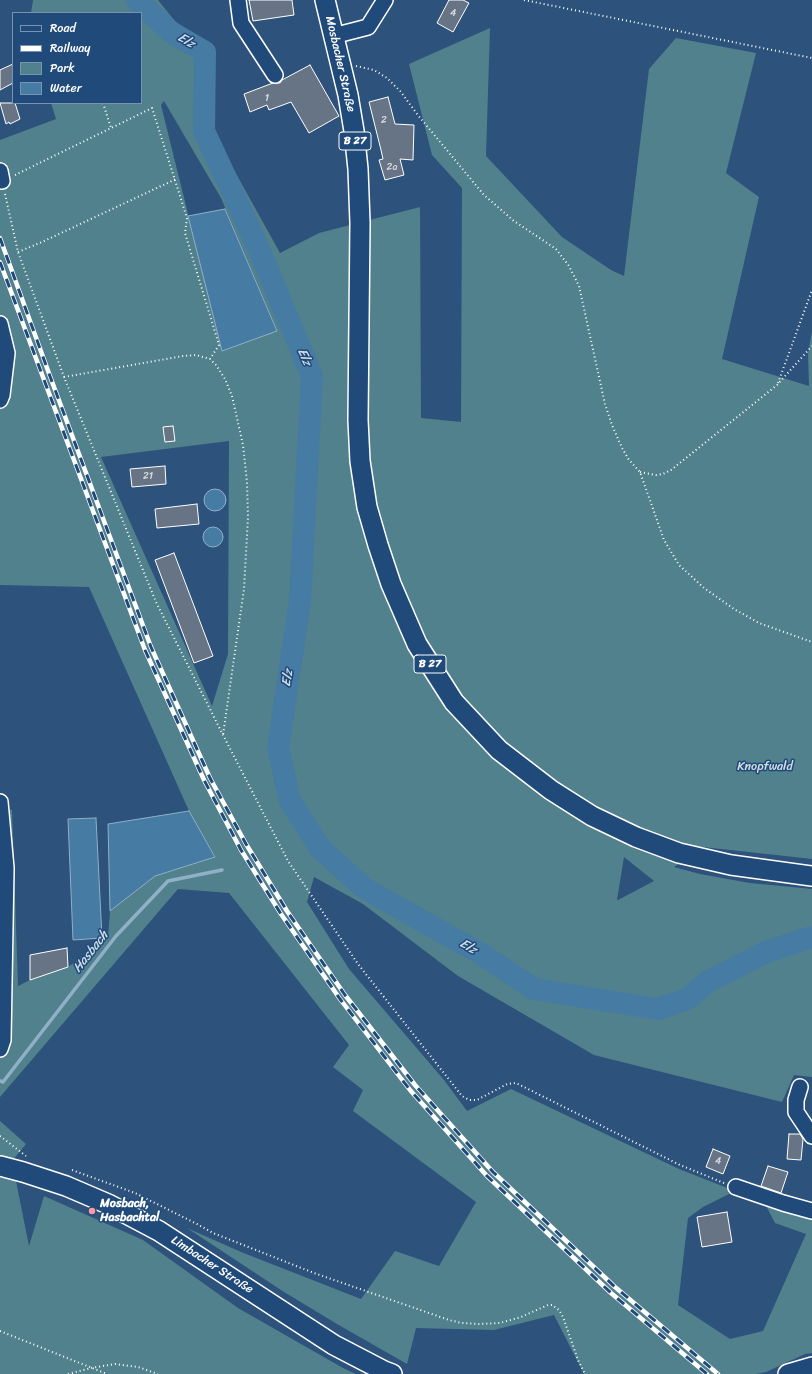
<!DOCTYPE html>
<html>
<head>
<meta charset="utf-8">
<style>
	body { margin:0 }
	#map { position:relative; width:812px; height:1374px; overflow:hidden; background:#2d527c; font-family:Sriracha,sans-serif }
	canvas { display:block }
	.legend { position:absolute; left:12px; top:12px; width:130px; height:92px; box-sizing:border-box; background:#1f4a7a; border:1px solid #7992af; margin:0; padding:5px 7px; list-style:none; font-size:12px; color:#fff }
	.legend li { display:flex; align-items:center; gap:8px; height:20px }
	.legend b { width:20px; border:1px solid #7992af }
</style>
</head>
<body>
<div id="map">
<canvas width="812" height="1374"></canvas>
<ul class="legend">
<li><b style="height:5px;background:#1f4a7a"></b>Road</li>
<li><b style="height:5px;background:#fff"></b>Railway</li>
<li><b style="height:11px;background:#51818c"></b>Park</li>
<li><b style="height:11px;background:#467ba3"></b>Water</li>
</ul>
</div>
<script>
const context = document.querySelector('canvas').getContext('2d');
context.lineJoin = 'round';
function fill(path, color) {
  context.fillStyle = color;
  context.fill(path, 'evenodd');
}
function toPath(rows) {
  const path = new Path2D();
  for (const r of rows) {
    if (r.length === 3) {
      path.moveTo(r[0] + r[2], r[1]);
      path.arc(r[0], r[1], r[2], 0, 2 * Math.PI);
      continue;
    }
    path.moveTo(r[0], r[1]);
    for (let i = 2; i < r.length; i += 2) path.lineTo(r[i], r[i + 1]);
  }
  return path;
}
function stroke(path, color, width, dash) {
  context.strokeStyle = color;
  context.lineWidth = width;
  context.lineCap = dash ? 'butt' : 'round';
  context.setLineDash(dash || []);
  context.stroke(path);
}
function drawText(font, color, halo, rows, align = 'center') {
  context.font = font + ' Sriracha,sans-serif';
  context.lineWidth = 3;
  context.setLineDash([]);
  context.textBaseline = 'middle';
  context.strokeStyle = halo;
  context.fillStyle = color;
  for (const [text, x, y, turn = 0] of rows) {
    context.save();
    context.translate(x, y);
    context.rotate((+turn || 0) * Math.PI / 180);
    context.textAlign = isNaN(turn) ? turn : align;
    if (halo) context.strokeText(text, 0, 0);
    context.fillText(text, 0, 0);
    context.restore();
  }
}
fill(toPath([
	[33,0,158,0,206,60,213,132,280,253,319,233,420,207,421,418,461,422,462,188,432,155,409,64,490,28,486,156,562,237,611,270,624,276,649,69,676,38,756,53,726,173,759,197,722,359,809,386,808,354,812,331,812,859,703,847,674,867,700,874,750,883,812,889,812,1077,794,1075,782,1102,594,1055,458,976,363,904,314,877,307,902,349,969,444,1080,467,1111,511,1089,679,1169,735,1191,703,1207,688,1218,678,1305,730,1339,763,1331,806,1234,775,1223,763,1200,808,1213,812,1200,812,1353,805,1354,766,1372,756,1374,584,1374,554,1315,494,1330,416,1328,407,1364,337,1324,284,1292,187,1228,241,1252,361,1299,395,1251,439,1266,476,1202,353,1111,363,1090,333,1067,349,1045,229,893,178,889,0,1097,0,808,12,810,18,986,30,980,68,967,108,938,110,911,155,876,215,856,189,811,89,587,0,585,0,140,56,119,51,103,141,103,141,13,31,13],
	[164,101,221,198,277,330,222,351,161,105],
	[229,441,228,654,212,706,101,457],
	[624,857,654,881,618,900,617,900],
	[0,1121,26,1144,12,1161,29,1246,44,1196,143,1240,238,1308,343,1368,356,1374,0,1374]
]), '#51818c');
const water = toPath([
	[225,209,277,331,222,351,188,216,225,209],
	[215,500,11],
	[213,537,10],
	[189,811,215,857,155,876,110,911,108,824,189,811],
	[96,818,102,938,73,940,68,819,96,818]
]);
fill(water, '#467ba3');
stroke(water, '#90b0c8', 1);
stroke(toPath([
	[0,1081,3,1082,116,936,168,881,222,870]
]), '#90b0c8', 3.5);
stroke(toPath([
	[137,0,171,32,205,52,204,131,258,247,312,376,300,602,278,747,290,801,320,848,364,888,483,955,534,989,658,1009,687,999,709,981,766,952,812,937]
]), '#467ba3', 22);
const building = toPath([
	[249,0,292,0,294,15,253,21,249,0],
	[449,0,463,0,469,3,453,32,437,23,449,0],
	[13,64,13,83,0,90,0,70,13,64],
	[310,65,339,116,309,133,291,102,269,110,267,105,250,112,244,94,273,83,280,83,282,80,310,65],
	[388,97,395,124,414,125,413,160,400,159,404,175,385,180,379,160,383,159,381,150,369,102,388,97],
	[0,103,15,103,20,119,10,124,9,122,6,124,0,103],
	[173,426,175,441,165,442,163,427,173,426],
	[165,466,166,484,132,487,130,469,165,466],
	[197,504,199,524,157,528,155,509,197,504],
	[174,553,213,656,194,663,155,560,174,553],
	[67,948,68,967,30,980,30,955,67,948],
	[789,1134,800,1134,803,1139,801,1160,787,1159,789,1134],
	[713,1149,730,1156,723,1174,706,1167,713,1149],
	[768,1166,788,1172,781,1193,761,1186,768,1166],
	[727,1212,732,1242,702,1247,697,1217,727,1212]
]);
fill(building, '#667485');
stroke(building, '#fff', 1);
const minor = toPath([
	[238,0,241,23,275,75],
	[333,36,368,27,385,0],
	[0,171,2,181],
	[0,324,7,353,2,395,0,400],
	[0,802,6,868,3,1040,0,1049],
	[800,1087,796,1100,796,1112,812,1136],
	[736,1187,783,1203,812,1211]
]);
const major = toPath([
	[325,0,348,95,354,131,358,169,360,223,358,420,360,461,367,507,378,545,391,584,417,644,454,702,499,750,551,790,592,816,636,837,679,853,731,865,812,876],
	[0,1166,23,1172,66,1186,108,1204,159,1231,334,1345,384,1371,392,1374],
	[788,1374,812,1367]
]);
stroke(minor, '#fff', 18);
stroke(major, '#fff', 22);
stroke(toPath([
	[524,0,812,58],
	[356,66,374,70,387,78,401,92,417,114,484,195,514,221,556,249,569,266,579,286,605,404,612,425,622,448,629,460,640,472,664,540,679,565,704,588,734,609,759,623,812,642],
	[103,103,111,128],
	[15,175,152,108,187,218,185,233,219,345,210,359],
	[5,194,18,252,64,377,156,602,223,735,288,861,358,964,462,1096,469,1100,477,1100,507,1084,516,1083,680,1165,724,1183],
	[18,252,42,242,176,179],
	[64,377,183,356,196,355,210,359,216,365,225,379,232,396,243,445,247,482,248,517,244,589,223,735],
	[778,383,812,290],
	[640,472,656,475,663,474,671,470,777,385,812,346],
	[0,1136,26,1156],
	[72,1170,135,1193,197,1224,213,1233,314,1273,449,1320,462,1323,479,1324,500,1323,521,1317,548,1305,552,1305,559,1310,563,1317,578,1360,585,1374],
	[0,1331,107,1374],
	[68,1374,91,1368,115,1364,138,1367,158,1374]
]), '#fff', 2, [1, 3]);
stroke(minor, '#1f4a7a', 15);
stroke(major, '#1f4a7a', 19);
const rail = toPath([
	[0,238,51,379,151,647,210,778,246,844,287,911,345,995,415,1085,493,1172,615,1287,718,1374],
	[0,262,145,650,204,780,241,850,281,914,340,999,410,1090,487,1176,611,1293,707,1374]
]);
stroke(rail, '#fff', 4.5);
stroke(rail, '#1f4a7a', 3, [9]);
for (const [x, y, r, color] of [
	[92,1211,4,"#ff9aa2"]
]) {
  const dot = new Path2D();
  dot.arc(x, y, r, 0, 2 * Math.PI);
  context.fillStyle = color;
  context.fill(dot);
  stroke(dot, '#1f4a7a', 1.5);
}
drawText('10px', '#d9dce0', null, [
	["4",453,13],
	["1",267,98],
	["2",384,120],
	["2a",392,167],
	["21",148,476],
	["4",718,1161]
]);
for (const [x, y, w] of [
	[355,141,32],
	[430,664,32]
]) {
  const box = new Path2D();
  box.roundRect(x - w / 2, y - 9, w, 18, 3);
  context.fillStyle = '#1f4a7a';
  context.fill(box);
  stroke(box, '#fff', 1);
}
drawText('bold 11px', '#fff', null, [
	["B 27",355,141],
	["B 27",430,664]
]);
drawText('12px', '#fff', '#1f4a7a', [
	["Mosbacher Straße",340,64,77],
	["Limbacher Straße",212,1265,33]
]);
drawText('12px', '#d4e0e2', '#1f4a7a', [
	["Knopfwald",765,767]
]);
drawText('bold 12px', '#fff', '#1f4a7a', [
	["Mosbach,",100,1204],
	["Hasbachtal",100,1218]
], 'left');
drawText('italic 13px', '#d1dee8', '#1f4a7a', [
	["Elz",186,41,30],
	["Elz",304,357,67],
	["Elz",288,678,-81],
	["Elz",468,947,30],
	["Hasbach",91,952,-52]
]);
</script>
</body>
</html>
